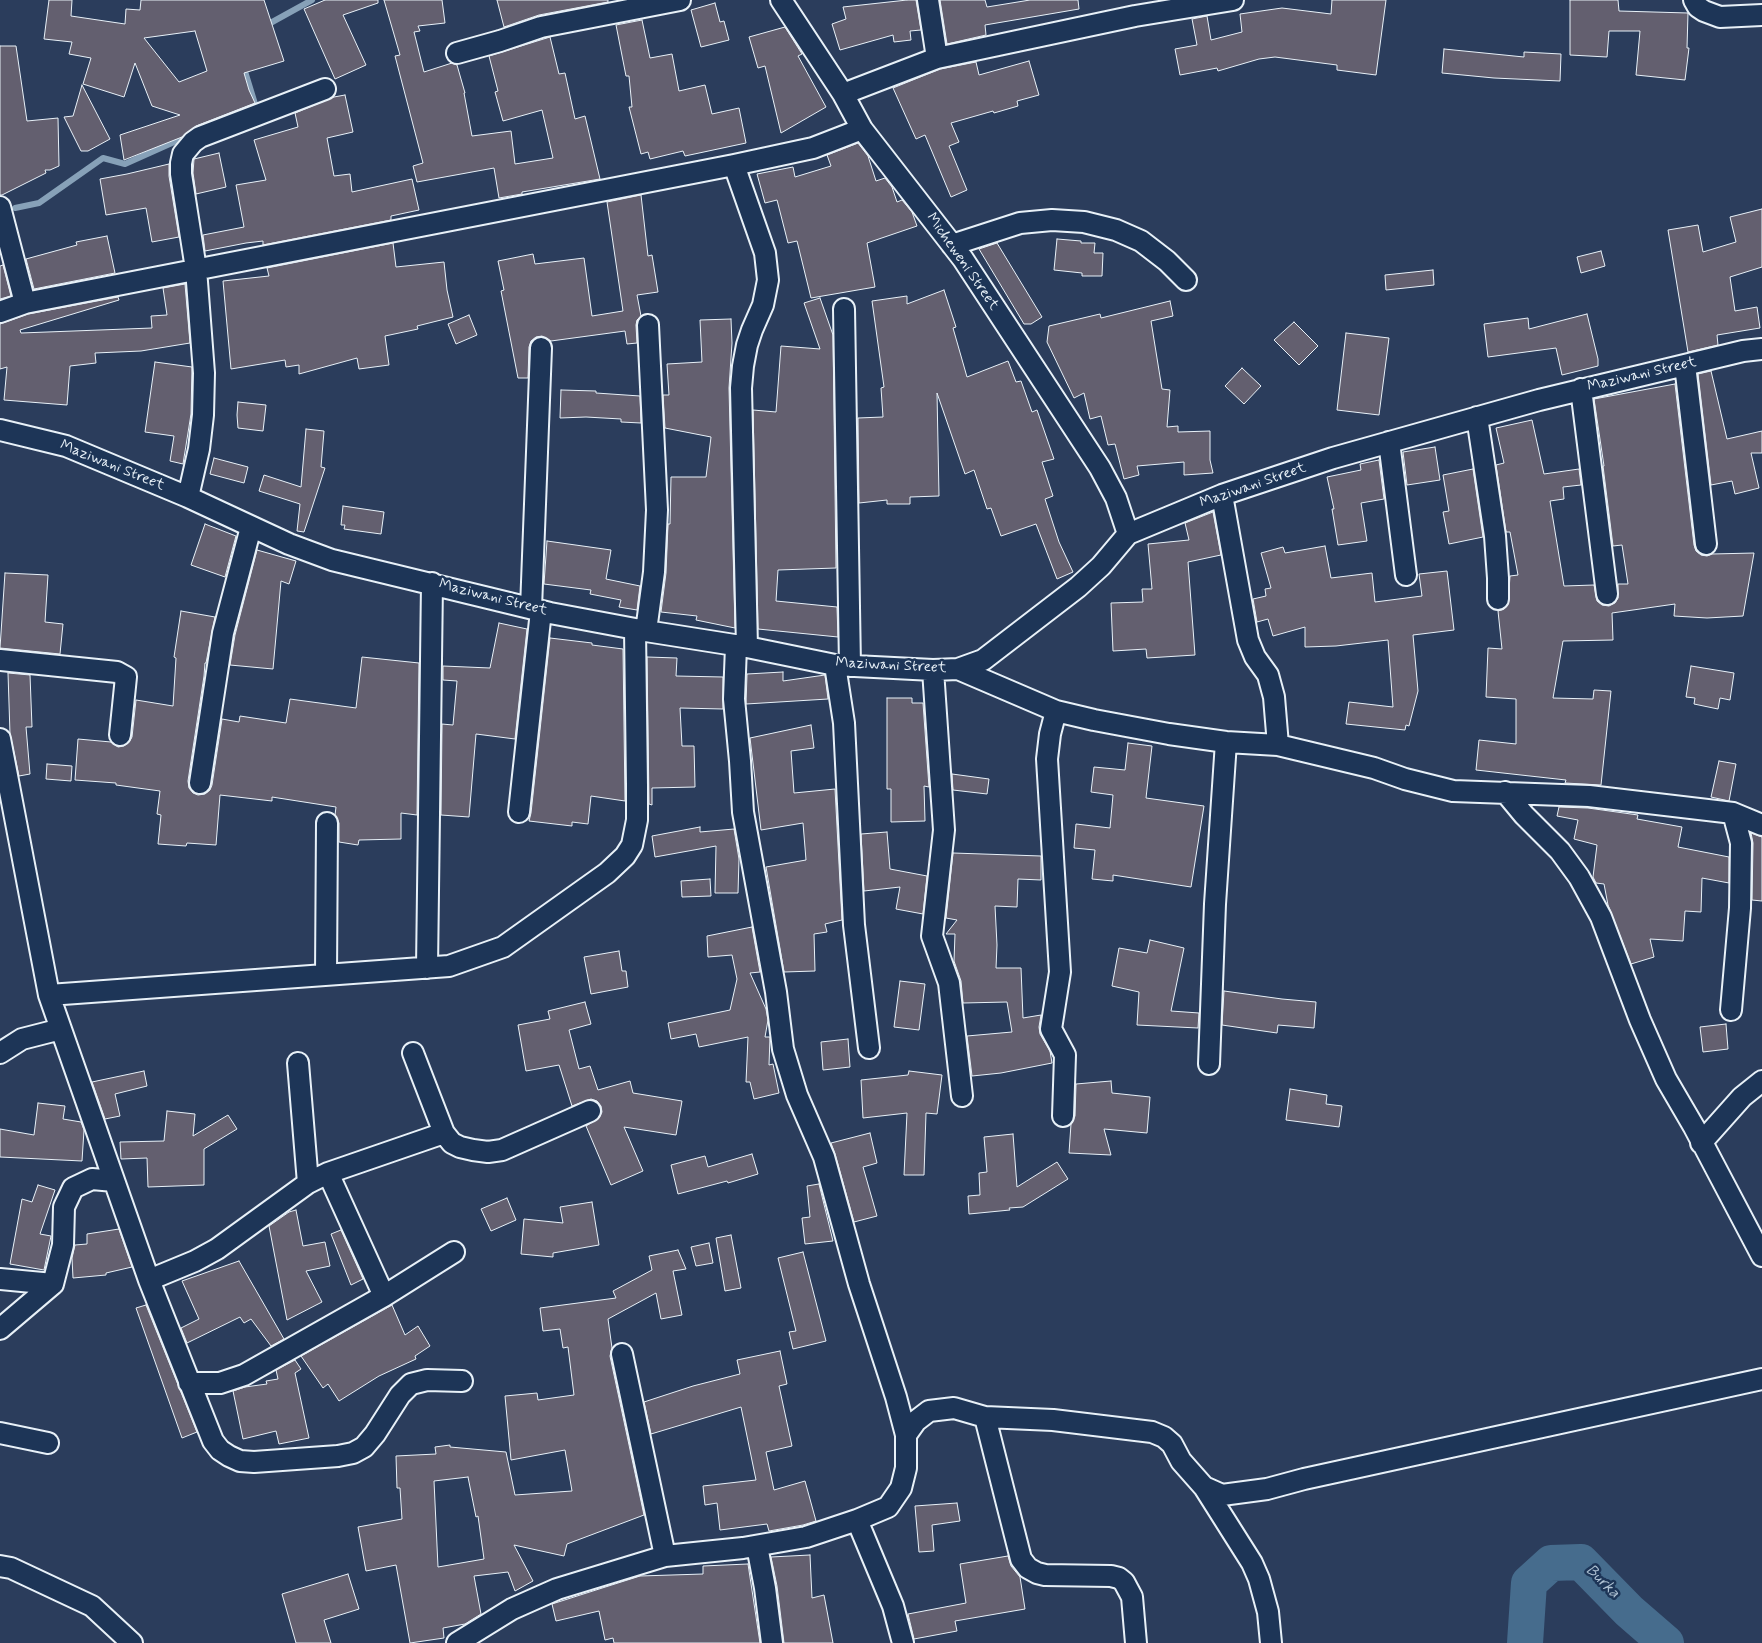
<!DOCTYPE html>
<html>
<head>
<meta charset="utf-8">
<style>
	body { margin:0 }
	canvas { display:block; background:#2b3d5c }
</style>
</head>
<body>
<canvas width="1762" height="1643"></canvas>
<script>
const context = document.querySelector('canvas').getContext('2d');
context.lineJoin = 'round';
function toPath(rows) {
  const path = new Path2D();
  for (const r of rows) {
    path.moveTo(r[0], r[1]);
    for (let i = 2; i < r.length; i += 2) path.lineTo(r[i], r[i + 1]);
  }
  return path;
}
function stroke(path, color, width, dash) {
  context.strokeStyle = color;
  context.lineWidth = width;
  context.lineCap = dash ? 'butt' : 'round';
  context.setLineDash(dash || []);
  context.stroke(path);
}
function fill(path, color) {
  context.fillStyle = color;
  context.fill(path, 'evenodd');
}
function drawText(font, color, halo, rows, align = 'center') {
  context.font = font + ' Mynerve,sans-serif';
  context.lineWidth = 5;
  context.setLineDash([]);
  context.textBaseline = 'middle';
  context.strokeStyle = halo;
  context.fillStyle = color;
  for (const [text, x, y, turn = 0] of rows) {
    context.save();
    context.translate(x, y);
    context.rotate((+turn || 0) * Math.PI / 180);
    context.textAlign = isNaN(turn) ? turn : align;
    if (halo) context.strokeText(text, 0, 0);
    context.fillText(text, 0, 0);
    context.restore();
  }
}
stroke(toPath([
	[265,26,312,0],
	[235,114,255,104,243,65],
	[15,208,39,203,103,158,125,164,192,134]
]), '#87a1b8', 6);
stroke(toPath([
	[1525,1643,1529,1583,1551,1563,1581,1562,1629,1611,1666,1643]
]), '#466c8d', 36);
const building = toPath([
	[49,0,72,0,71,16,125,24,126,9,140,10,141,0,264,0,284,61,244,73,249,90,255,103,196,126,182,137,124,160,120,135,180,115,152,106,135,63,124,97,83,84,91,58,69,54,72,42,44,39,49,0],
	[195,31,207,71,179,82,144,38,195,31],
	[325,0,378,0,378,3,343,15,366,65,335,79,304,9,325,0],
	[384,0,442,0,445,23,418,26,420,31,414,32,424,72,452,63,457,65,465,93,464,93,472,136,511,131,515,164,553,158,542,110,503,121,495,92,498,91,489,56,550,37,559,74,565,73,575,119,585,116,600,179,522,192,522,194,499,198,494,168,417,182,413,166,423,163,395,56,400,55,384,0],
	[497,0,608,0,608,2,539,15,504,27,497,0],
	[907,0,916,0,921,30,910,31,911,40,894,42,893,35,840,50,832,24,846,19,843,7,907,0],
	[940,0,985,0,987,7,1030,0,1078,0,1079,9,985,25,986,35,947,44,940,0],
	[1332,0,1386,0,1376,75,1337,70,1337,65,1275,57,1259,59,1218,71,1217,68,1180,75,1175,49,1197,45,1192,19,1207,16,1211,40,1242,32,1240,14,1282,8,1331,14,1332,0],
	[1570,0,1618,0,1619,11,1688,13,1687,48,1689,48,1685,80,1636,75,1640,31,1609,31,1607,57,1570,55,1570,0],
	[715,3,720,22,724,21,729,40,701,47,691,10,715,3],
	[642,20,650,58,672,54,679,91,705,85,712,114,739,108,746,143,685,156,683,151,650,159,648,152,641,154,629,107,632,107,629,76,626,76,616,25,642,20],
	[785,27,802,54,798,56,826,107,781,133,765,66,758,68,749,37,785,27],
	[0,46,16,46,27,121,58,118,59,166,50,170,45,170,46,173,2,195,0,195,0,46],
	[1444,49,1524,57,1524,52,1561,54,1560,81,1494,78,1442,73,1444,49],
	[1029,61,1039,95,1017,101,1018,106,994,113,993,111,951,123,959,142,949,146,967,190,951,197,925,135,916,139,893,88,940,69,976,62,979,75,1029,61],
	[82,85,110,139,88,151,81,151,64,117,73,116,82,85],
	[345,95,353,132,327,138,334,176,350,174,352,192,412,179,419,210,391,216,391,220,263,245,263,241,246,243,205,251,203,235,244,227,236,185,266,180,254,140,298,127,295,113,334,97,345,95],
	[858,143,868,156,876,181,885,178,892,187,897,202,902,200,912,212,917,226,867,243,875,287,811,298,797,241,788,243,777,200,765,203,757,174,793,167,795,177,831,166,827,155,858,143],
	[219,153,226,187,196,194,193,173,194,159,219,153],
	[169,164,169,176,179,237,152,242,146,208,106,215,100,179,127,174,169,164],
	[641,195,648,256,652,255,658,292,637,295,641,316,637,320,636,325,637,343,627,344,625,331,551,341,542,336,536,337,531,341,529,347,528,378,518,378,501,291,504,290,498,261,533,254,535,264,584,258,592,316,623,311,607,202,641,195],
	[1762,209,1762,267,1730,277,1735,311,1757,307,1760,328,1717,335,1718,345,1688,352,1668,230,1698,225,1703,252,1736,242,1730,217,1762,209],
	[107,236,115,273,34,289,26,259,77,245,76,242,107,236],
	[1057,239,1081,241,1081,243,1095,243,1094,253,1103,253,1102,276,1082,276,1082,273,1054,270,1057,239],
	[393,243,396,267,444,262,447,290,453,317,417,326,418,329,385,336,389,365,359,369,357,358,299,374,299,365,286,367,285,360,231,369,223,281,269,276,267,268,393,243],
	[997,243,1042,317,1031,324,1024,324,979,249,997,243],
	[1601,251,1605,266,1581,273,1577,257,1601,251],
	[3,265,11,296,0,299,0,266,3,265],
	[1433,270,1434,285,1386,290,1385,275,1433,270],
	[185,284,190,343,141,351,95,353,96,363,70,366,67,405,4,400,7,367,0,369,0,324,28,314,118,297,119,300,20,330,21,333,152,328,151,316,167,315,163,288,185,284],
	[944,290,956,327,953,328,967,377,1008,361,1016,382,1021,381,1032,412,1037,410,1054,459,1042,462,1053,496,1045,499,1059,542,1073,572,1057,579,1036,524,1001,536,991,508,987,509,974,470,965,474,937,393,939,496,910,497,910,504,887,504,887,500,859,503,858,418,883,417,881,388,884,387,872,301,907,296,907,304,944,290],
	[820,298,833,335,836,568,778,570,776,601,837,607,838,637,758,629,753,410,776,412,781,346,820,349,804,303,820,298],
	[1170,301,1173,316,1151,321,1162,389,1170,390,1167,427,1178,426,1178,432,1210,431,1210,460,1213,473,1184,475,1184,462,1137,466,1139,475,1124,479,1115,444,1108,445,1101,416,1090,419,1084,393,1074,398,1047,342,1049,326,1100,314,1101,318,1170,301],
	[1587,314,1598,359,1598,366,1562,375,1556,348,1488,357,1484,324,1528,318,1529,329,1587,314],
	[469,315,477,335,456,344,448,324,469,315],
	[731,319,732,343,729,388,735,628,696,620,697,616,661,612,666,573,668,524,670,524,671,477,706,477,711,437,665,428,663,395,669,395,667,364,702,362,700,320,731,319],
	[1294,322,1318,346,1299,365,1274,340,1294,322],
	[1346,333,1389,338,1379,415,1337,410,1346,333],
	[155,362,192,367,191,414,183,464,170,461,174,436,145,432,155,362],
	[1242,368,1261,386,1244,404,1225,386,1242,368],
	[1711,371,1727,439,1762,431,1762,453,1751,453,1759,488,1735,494,1732,481,1711,485,1698,374,1711,371],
	[1675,384,1694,545,1696,551,1701,555,1707,556,1712,554,1754,553,1743,616,1707,618,1674,616,1675,604,1612,613,1613,640,1563,641,1553,698,1593,699,1594,690,1611,691,1601,785,1565,783,1566,780,1476,770,1479,740,1516,744,1516,699,1486,697,1488,648,1502,649,1498,611,1504,609,1508,604,1510,576,1518,575,1510,532,1506,532,1496,465,1504,463,1496,428,1532,420,1544,474,1579,469,1581,485,1563,487,1564,499,1550,501,1564,586,1594,585,1597,601,1602,605,1609,606,1615,603,1618,598,1618,584,1628,584,1622,545,1613,546,1603,466,1604,466,1594,399,1675,384],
	[561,390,596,391,596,393,640,396,641,423,621,422,621,419,586,417,560,418,561,390],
	[238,402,266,405,263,431,238,428,237,415,238,402],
	[306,429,324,431,321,467,325,468,304,532,297,531,300,504,259,491,264,475,301,487,306,429],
	[1435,447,1440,480,1407,485,1403,452,1435,447],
	[214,458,248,467,244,483,210,474,214,458],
	[1379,460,1384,499,1361,503,1367,541,1338,545,1332,509,1334,509,1327,477,1361,470,1360,464,1379,460],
	[1473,469,1483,537,1449,544,1443,512,1449,511,1443,475,1473,469],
	[343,506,384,512,381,534,344,529,345,525,341,525,343,506],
	[1213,512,1221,555,1188,562,1195,655,1147,658,1146,649,1113,651,1111,603,1143,602,1142,589,1152,589,1148,544,1189,540,1185,523,1213,512],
	[205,524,236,536,225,577,191,565,205,524],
	[547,541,611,550,606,579,640,586,637,610,619,607,621,600,590,594,591,590,544,584,547,541],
	[1325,546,1331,578,1372,573,1375,602,1422,596,1419,574,1447,571,1454,630,1413,635,1418,691,1409,726,1406,725,1405,730,1346,724,1349,702,1393,707,1388,640,1336,646,1305,647,1305,627,1273,636,1268,619,1257,622,1253,599,1266,596,1265,589,1271,588,1261,553,1283,547,1285,553,1325,546],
	[257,550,296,561,289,584,281,581,273,669,230,665,235,635,257,550],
	[5,573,48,575,45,622,63,624,60,654,0,648,5,573],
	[181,611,215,617,206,663,205,663,204,676,188,781,189,788,193,793,198,795,205,794,210,790,212,785,222,719,239,722,240,716,286,723,290,699,356,708,362,657,419,663,417,815,401,813,401,839,359,840,358,845,339,842,339,823,335,815,336,807,272,797,272,801,220,795,216,845,187,843,186,846,158,844,161,815,157,814,160,791,116,785,116,783,75,780,78,739,111,742,118,747,124,746,129,742,132,737,136,700,173,706,176,658,174,657,181,611],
	[499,623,527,629,515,739,476,734,469,817,441,815,442,724,453,725,457,681,443,680,443,666,490,668,499,623],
	[550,638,592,643,592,645,623,649,625,801,591,796,588,824,572,822,572,826,529,821,531,813,550,638],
	[647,657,677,658,676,676,723,677,723,709,680,708,682,746,694,746,695,787,652,788,652,805,649,804,647,657],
	[1691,666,1734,673,1730,700,1720,698,1718,709,1694,704,1695,698,1686,697,1691,666],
	[783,672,783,681,825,675,828,699,746,704,747,674,783,672],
	[8,673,30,675,32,727,26,727,30,774,19,776,10,734,8,673],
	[887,698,912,698,912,703,923,703,929,787,924,786,925,821,891,822,891,789,887,789,887,698],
	[811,725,814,748,791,751,794,793,835,789,842,920,825,924,827,932,814,934,815,971,784,972,766,867,806,860,803,823,761,830,750,738,811,725],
	[1128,743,1152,746,1146,798,1204,806,1191,887,1113,875,1113,881,1092,879,1095,850,1074,848,1076,824,1110,828,1113,795,1091,792,1094,767,1125,770,1128,743],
	[1719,761,1736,764,1729,801,1711,797,1719,761],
	[47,764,72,766,71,781,46,779,47,764],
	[952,774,989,779,987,794,953,790,952,774],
	[1559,807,1588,808,1638,815,1637,819,1682,827,1678,847,1729,857,1729,883,1702,878,1701,912,1685,911,1683,941,1650,939,1654,957,1631,964,1608,905,1604,884,1596,883,1593,877,1597,845,1574,839,1578,820,1557,816,1559,807],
	[700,827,700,832,734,829,739,859,738,893,715,893,716,846,655,857,652,836,700,827],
	[887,832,890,869,927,876,923,914,896,909,900,887,864,891,861,834,887,832],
	[1751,833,1762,837,1762,901,1752,900,1753,843,1751,833],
	[953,853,1041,856,1041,880,1018,879,1017,907,995,906,997,945,996,968,1021,968,1023,1018,1041,1015,1039,1027,1040,1034,1050,1051,1052,1063,1001,1073,972,1076,967,1036,1012,1032,1007,1002,963,1003,961,981,954,961,955,934,946,934,957,920,946,918,953,853],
	[710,879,711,896,682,897,681,881,710,879],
	[752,927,760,972,750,973,766,1009,768,1020,765,1037,770,1037,769,1065,773,1064,779,1093,754,1099,750,1082,746,1082,748,1037,699,1047,696,1034,671,1039,668,1023,730,1010,737,979,732,955,708,957,707,936,752,927],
	[1150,940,1184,948,1171,1011,1199,1013,1198,1028,1137,1025,1139,992,1112,986,1119,948,1147,953,1150,940],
	[619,951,622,971,626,971,628,987,591,994,584,957,619,951],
	[900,981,925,984,919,1030,894,1027,900,981],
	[1224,991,1282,999,1316,1002,1314,1028,1278,1025,1277,1033,1222,1025,1224,991],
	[585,1002,591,1024,569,1030,579,1069,590,1066,598,1090,630,1081,633,1093,682,1101,676,1135,624,1127,643,1171,611,1185,586,1126,599,1118,602,1112,601,1106,597,1101,591,1099,572,1106,559,1065,526,1071,518,1025,550,1019,548,1011,585,1002],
	[1726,1024,1728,1049,1703,1052,1700,1027,1726,1024],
	[848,1039,850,1067,823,1070,821,1042,848,1039],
	[144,1071,147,1086,115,1094,120,1116,105,1119,92,1082,144,1071],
	[909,1071,942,1075,937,1114,926,1113,924,1175,904,1175,907,1113,863,1118,861,1080,908,1075,909,1071],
	[1111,1081,1112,1093,1150,1097,1147,1133,1104,1129,1111,1155,1069,1153,1071,1124,1075,1116,1076,1084,1111,1081],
	[1290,1089,1327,1095,1326,1104,1342,1106,1339,1127,1286,1120,1290,1089],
	[38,1103,65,1106,63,1119,81,1122,84,1130,82,1161,0,1157,0,1129,34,1135,38,1103],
	[167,1111,195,1114,193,1136,228,1115,237,1129,204,1149,204,1185,148,1187,147,1158,121,1159,120,1142,164,1141,167,1111],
	[870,1133,877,1163,863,1167,877,1216,854,1222,835,1154,831,1143,870,1133],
	[1013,1134,1017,1187,1057,1162,1068,1179,1023,1207,1009,1208,1010,1210,969,1214,968,1196,980,1195,979,1173,987,1172,984,1137,1013,1134],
	[752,1154,758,1174,728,1183,727,1181,678,1194,671,1165,705,1156,708,1167,752,1154],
	[819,1184,833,1241,805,1244,802,1218,810,1217,807,1186,819,1184],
	[38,1185,55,1190,40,1234,51,1236,44,1270,10,1264,22,1199,32,1202,38,1185],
	[507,1198,516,1220,491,1231,481,1209,507,1198],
	[592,1202,599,1245,553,1253,553,1257,521,1254,524,1219,563,1223,560,1207,592,1202],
	[296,1210,303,1246,325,1242,330,1266,306,1271,322,1302,287,1320,269,1226,289,1212,296,1210],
	[119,1229,132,1267,106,1273,106,1275,73,1278,72,1258,75,1245,87,1244,87,1234,119,1229],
	[341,1230,363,1279,351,1285,331,1234,341,1230],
	[731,1235,741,1288,725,1291,716,1238,731,1235],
	[709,1243,713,1263,696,1266,691,1247,709,1243],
	[678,1250,686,1269,673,1271,682,1315,661,1319,656,1293,608,1319,612,1348,610,1356,644,1515,567,1544,564,1556,514,1545,533,1581,515,1591,508,1572,474,1576,481,1614,465,1624,443,1628,444,1638,410,1643,396,1565,366,1571,358,1527,402,1519,400,1488,397,1488,396,1456,436,1454,435,1447,450,1445,450,1447,506,1452,515,1495,572,1491,565,1450,511,1460,505,1396,537,1393,538,1400,574,1395,568,1347,563,1348,560,1329,543,1331,540,1308,616,1298,613,1291,652,1270,649,1256,678,1250],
	[468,1477,476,1517,478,1516,484,1559,438,1567,434,1481,468,1477],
	[803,1252,826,1341,793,1349,789,1332,796,1331,778,1258,803,1252],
	[239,1261,284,1339,271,1346,251,1319,244,1323,240,1317,187,1343,181,1328,199,1319,182,1281,239,1261],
	[146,1305,197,1432,182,1438,136,1308,146,1305],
	[392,1305,405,1335,418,1326,430,1346,415,1356,416,1359,379,1376,339,1401,328,1384,323,1388,301,1356,392,1305],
	[780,1351,787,1384,779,1386,792,1446,766,1452,774,1490,805,1481,816,1521,803,1525,769,1531,767,1524,720,1530,717,1503,705,1505,703,1486,756,1480,741,1407,651,1434,644,1402,693,1386,740,1374,737,1360,780,1351],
	[295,1360,301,1369,295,1373,309,1438,279,1444,276,1431,243,1439,233,1391,245,1387,267,1384,266,1381,278,1379,276,1370,295,1360],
	[957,1503,960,1521,932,1525,934,1551,919,1552,915,1506,957,1503],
	[810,1555,812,1598,824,1595,833,1643,784,1643,777,1586,771,1557,810,1555],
	[1008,1556,1011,1566,1020,1577,1025,1609,955,1621,957,1631,914,1639,908,1614,966,1603,960,1564,1008,1556],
	[748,1564,760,1643,614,1643,613,1638,605,1640,599,1611,556,1621,552,1604,640,1576,703,1574,703,1566,748,1564],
	[348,1574,359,1609,324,1620,331,1643,296,1643,282,1594,348,1574]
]);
fill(building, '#635f6f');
stroke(building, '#e8f1f8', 1);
const minor = toPath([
	[781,0,843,94,862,129,963,259,1100,468,1116,498,1128,534],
	[928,0,937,58],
	[1694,0,1698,7,1704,11,1720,17,1762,15],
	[457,53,500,41,541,27,680,0],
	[843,94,937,58,1135,16,1233,0],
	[734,165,765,253,768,280,763,305,752,330,747,345,743,366,741,388,747,647],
	[0,207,25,303],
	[952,245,1020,223,1052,220,1084,222,1116,230,1141,241,1167,261,1186,280],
	[844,309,850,666],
	[0,312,25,303,734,165,813,148,862,129],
	[1685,365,1706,544],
	[1581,389,1607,594],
	[1477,417,1495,536,1498,578,1498,599],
	[0,430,66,446,188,497,289,544,332,560,550,613,646,631,747,647,835,665,933,670,958,669,983,660,1078,587,1101,566,1128,534,1222,495,1333,458,1539,400,1743,351,1762,349],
	[1389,442,1406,575],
	[1222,495,1248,640,1255,657,1268,675,1274,697,1278,745],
	[188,497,199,449,203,415,204,373,196,269,181,174,181,163,183,154,193,142,200,137,325,89],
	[531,608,541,348],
	[646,631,654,572,657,510,648,325],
	[0,660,117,672,126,677,120,735],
	[835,665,844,723,854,925,869,1048],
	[958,669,1056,711,1094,720,1169,734,1226,742,1278,745,1374,768,1405,779,1453,791,1589,796,1733,813,1762,825],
	[933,670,944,830,932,936,949,983,962,1096],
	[1056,711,1050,734,1047,759,1060,972,1051,1029,1065,1055,1063,1116],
	[0,739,49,995,149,1280,213,1441,220,1450,229,1456,240,1461,254,1462,338,1456,353,1453,364,1447,375,1434,400,1395,411,1384,427,1380,462,1381],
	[200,783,223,633,251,527],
	[1505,792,1524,815,1560,851,1579,877,1601,917,1640,1020,1666,1079,1694,1127,1762,1256],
	[519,812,541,611],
	[427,968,432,583],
	[326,975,327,823],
	[49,995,449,966,503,947,607,873,625,856,632,845,637,820,637,786,635,629],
	[1731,1010,1740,908,1741,843,1733,813],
	[0,1053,22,1039,61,1029],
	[413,1053,444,1133,452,1143,460,1147,473,1150,488,1152,502,1150,590,1111],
	[298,1063,308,1183],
	[1209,1064,1215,904,1226,742],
	[1701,1143,1742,1097,1762,1081],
	[328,1173,384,1296],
	[0,1279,53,1284],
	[149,1280,195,1261,217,1249,308,1183,328,1173,444,1133],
	[0,1329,53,1284,63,1245,64,1207,73,1188,92,1179,114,1181],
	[622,1354,665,1556],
	[189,1383,220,1383,244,1375,384,1296,454,1252],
	[985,1417,1021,1559,1028,1568,1037,1573,1045,1575,1111,1576,1119,1578,1124,1582,1132,1597,1136,1643],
	[0,1433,48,1443],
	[906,1435,916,1421,929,1411,954,1408,985,1417,1053,1420,1152,1432,1164,1437,1172,1444,1181,1461,1204,1487,1222,1495,1267,1489,1304,1479,1762,1379],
	[1204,1487,1252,1563,1259,1579,1268,1612,1271,1643],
	[857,1520,893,1606,903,1643],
	[757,1546,765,1588,772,1643],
	[0,1566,11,1568,92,1606,132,1643],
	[457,1643,512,1609,557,1589,665,1556,743,1548,806,1537,857,1520,888,1507,901,1488,906,1468,906,1435,896,1397,859,1284,824,1157,797,1095,783,1049,776,992,743,812,740,761,734,699,736,646]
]);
stroke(minor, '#e8f1f8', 24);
stroke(minor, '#1d3557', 20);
drawText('15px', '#e8f1f8', '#1d3557', [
	["Micheweni Street",962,262,55],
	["Maziwani Street",1642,375,-13],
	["Maziwani Street",112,466,22],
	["Maziwani Street",1253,486,-19],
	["Maziwani Street",493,598,14],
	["Maziwani Street",891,666,3]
]);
drawText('italic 16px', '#afc2d3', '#1d3557', [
	["Burka",1602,1582,44]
]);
</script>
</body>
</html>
